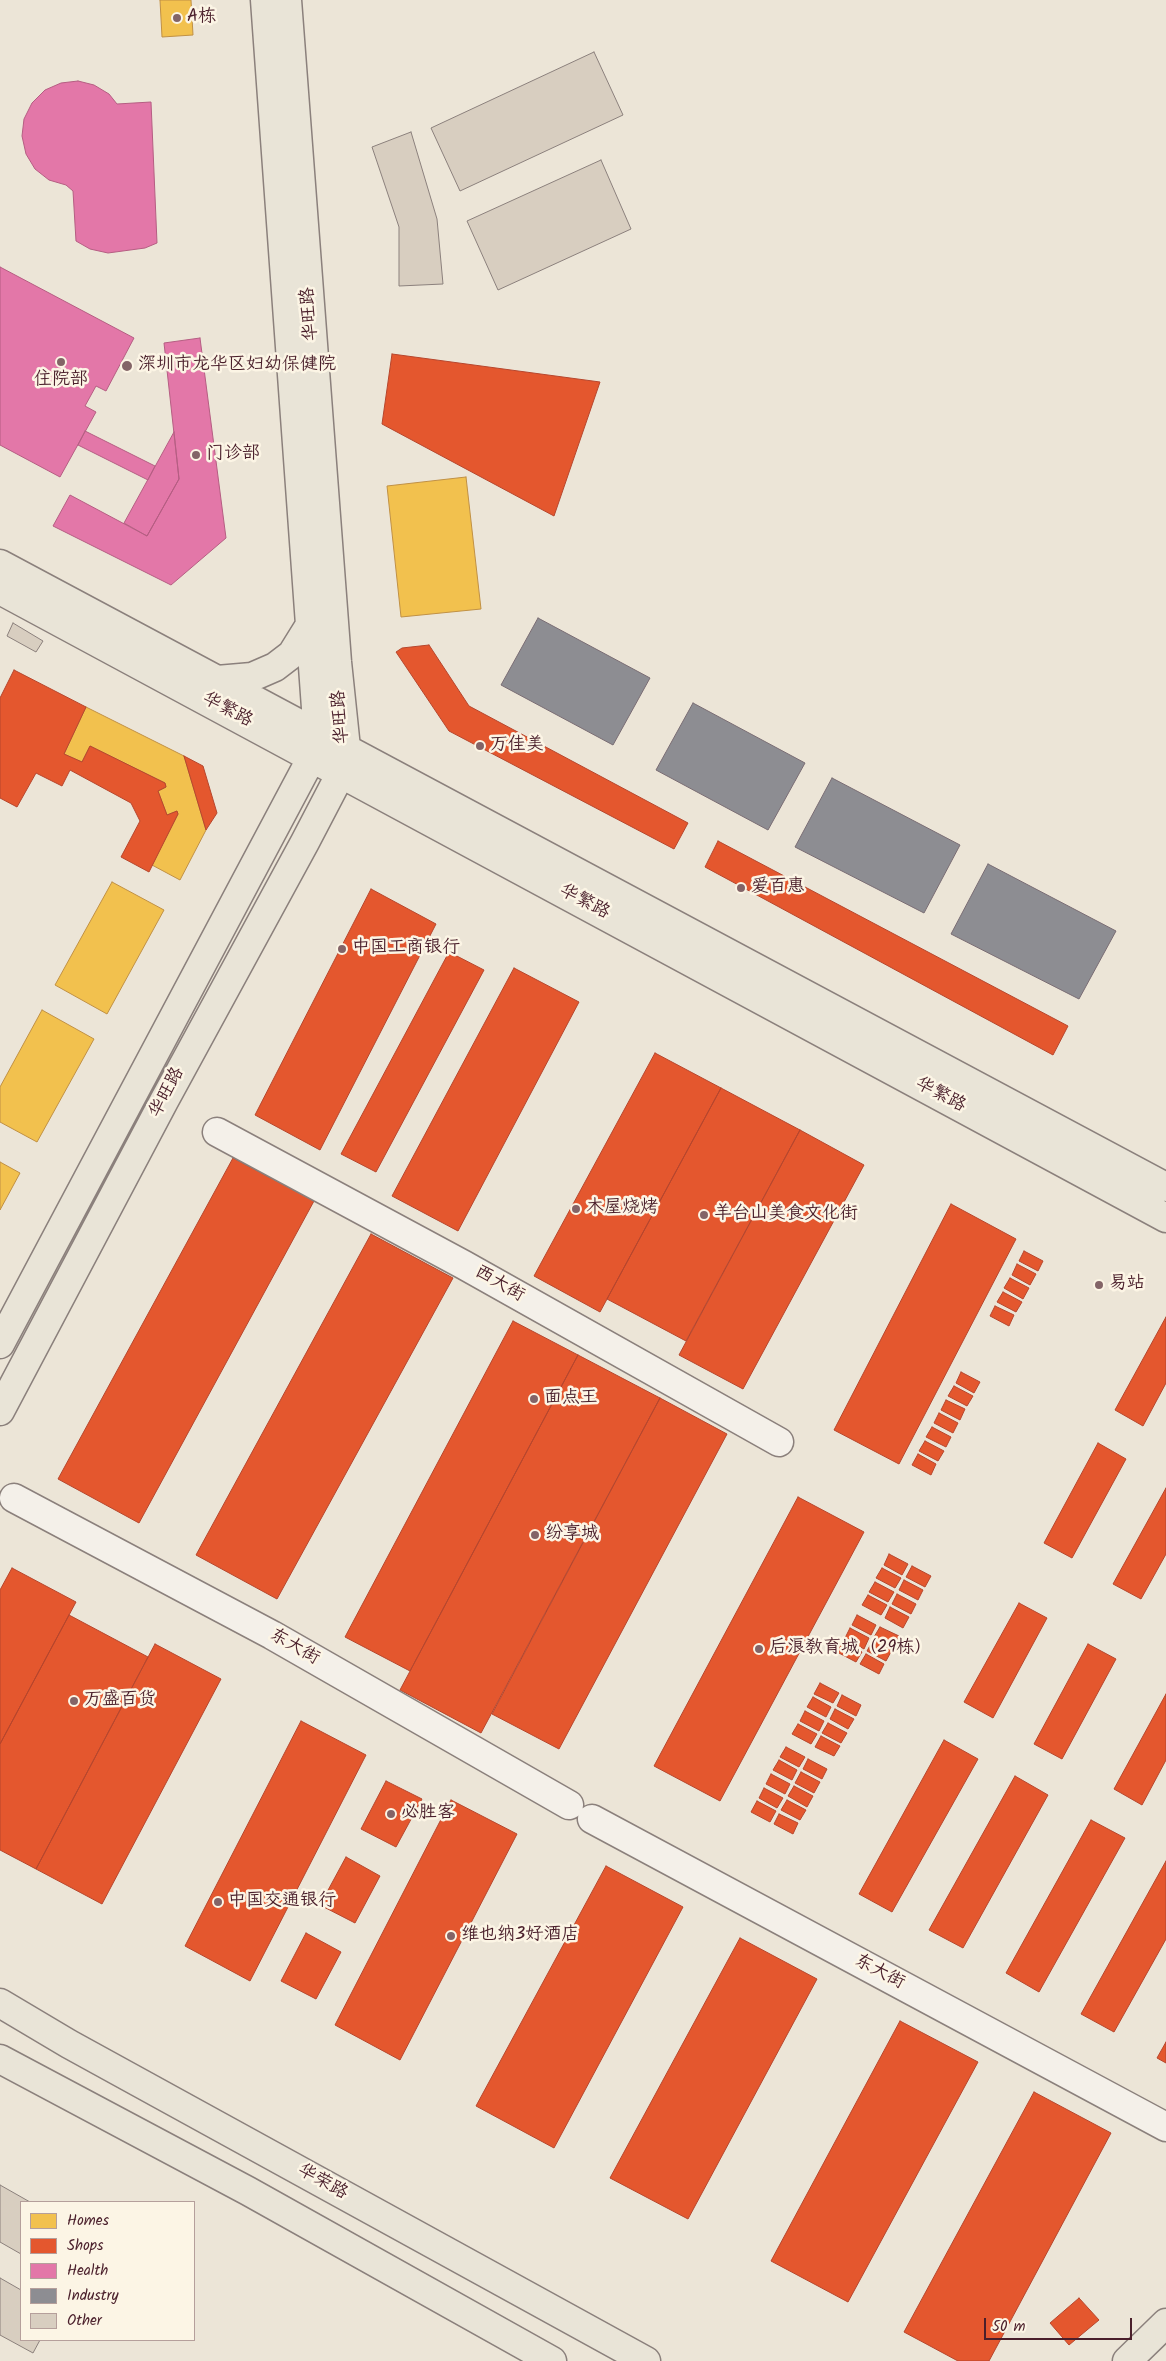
<!DOCTYPE html>
<html>
<head>
<meta charset="utf-8">
<style>
	body { margin:0 }
	#map { position:relative; width:1166px; height:2361px; overflow:hidden; background:#ece5d7; font-family:Kalam,sans-serif }
	canvas { display:block }
	.legend { position:absolute; left:20px; top:2201px; width:175px; height:140px; box-sizing:border-box; background:#fcf5e5; border:1px solid #b59f9b; margin:0; padding:6px 9px; list-style:none; font-size:15px; color:#4a1f2b }
	.legend li { display:flex; align-items:center; gap:10px; height:25px }
	.legend b { width:25px; border:1px solid #b59f9b }
	.scale { position:absolute; left:984px; top:2318px; width:148px; height:22px; box-sizing:border-box; border:2px solid #4a1f2b; border-top:0; padding-left:6px; font-size:15px; line-height:18px; white-space:nowrap; color:#4a1f2b; -webkit-text-stroke:4px #fcf5e5; paint-order:stroke }
</style>
</head>
<body>
<div id="map">
<canvas width="1166" height="2361"></canvas>
<ul class="legend">
<li><b style="height:14px;background:#f2c14e"></b>Homes</li>
<li><b style="height:14px;background:#e4572e"></b>Shops</li>
<li><b style="height:14px;background:#e377a8"></b>Health</li>
<li><b style="height:14px;background:#8d8d92"></b>Industry</li>
<li><b style="height:14px;background:#d8cec0"></b>Other</li>
</ul>
<div class="scale">50 m</div>
</div>
<script>
const context = document.querySelector('canvas').getContext('2d');
context.lineJoin = 'round';
function fill(path, color) {
  context.fillStyle = color;
  context.fill(path, 'evenodd');
}
function toPath(rows) {
  const path = new Path2D();
  for (const r of rows) {
    path.moveTo(r[0], r[1]);
    for (let i = 2; i < r.length; i += 2) path.lineTo(r[i], r[i + 1]);
  }
  return path;
}
function stroke(path, color, width, dash) {
  context.strokeStyle = color;
  context.lineWidth = width;
  context.lineCap = dash ? 'butt' : 'round';
  context.setLineDash(dash || []);
  context.stroke(path);
}
function drawText(font, color, halo, rows, align = 'center') {
  context.font = font + ' Kalam,"LXGW WenKai TC",sans-serif';
  context.lineWidth = 5;
  context.setLineDash([]);
  context.textBaseline = 'middle';
  context.strokeStyle = halo;
  context.fillStyle = color;
  for (const [text, x, y, turn = 0] of rows) {
    context.save();
    context.translate(x, y);
    context.rotate((+turn || 0) * Math.PI / 180);
    context.textAlign = isNaN(turn) ? turn : align;
    if (halo) context.strokeText(text, 0, 0);
    context.fillText(text, 0, 0);
    context.restore();
  }
}
const homes = toPath([
	[160,0,191,0,193,35,162,37,160,0],
	[466,477,481,609,401,617,387,486,466,477],
	[86,707,184,756,206,830,180,880,152,865,178,814,177,811,167,815,158,791,166,787,165,783,90,746,82,762,64,754,86,707],
	[112,882,164,910,107,1014,55,985,112,882],
	[42,1010,94,1039,37,1142,0,1122,0,1087,42,1010],
	[0,1162,20,1173,0,1210,0,1162]
]);
fill(homes, '#f2c14e');
stroke(homes, '#c09044', 1);
const shops = toPath([
	[392,354,600,382,554,516,382,424,392,354],
	[429,645,469,706,688,823,674,849,449,731,396,652,402,648,429,645],
	[14,670,86,707,64,754,82,762,90,746,165,783,166,787,158,791,167,815,177,811,178,814,149,872,121,857,140,821,131,803,70,770,62,786,36,773,17,807,0,798,0,698,14,670],
	[184,756,203,766,217,813,206,830,184,756],
	[718,841,1068,1026,1053,1055,705,867,718,841],
	[371,889,436,924,320,1150,255,1115,371,889],
	[449,952,484,970,376,1172,341,1154,449,952],
	[514,968,579,1002,458,1231,392,1196,514,968],
	[655,1053,721,1088,600,1312,534,1276,655,1053],
	[721,1088,800,1130,686,1341,607,1299,721,1088],
	[800,1130,864,1165,743,1389,679,1355,800,1130],
	[233,1158,314,1201,139,1523,58,1479,233,1158],
	[951,1204,1016,1239,899,1464,834,1430,951,1204],
	[371,1234,453,1278,277,1599,196,1555,371,1234],
	[1024,1251,1043,1261,1038,1271,1019,1261,1024,1251],
	[1017,1264,1036,1274,1030,1285,1012,1275,1017,1264],
	[1010,1278,1029,1288,1023,1299,1004,1288,1010,1278],
	[1003,1292,1022,1302,1016,1312,997,1302,1003,1292],
	[995,1306,1014,1315,1009,1326,990,1316,995,1306],
	[1166,1317,1166,1383,1143,1426,1115,1410,1166,1317],
	[513,1321,578,1355,410,1671,345,1637,513,1321],
	[578,1355,660,1398,481,1733,400,1690,578,1355],
	[961,1372,980,1382,974,1393,956,1383,961,1372],
	[954,1386,973,1396,967,1406,948,1396,954,1386],
	[660,1398,727,1434,559,1749,492,1714,660,1398],
	[946,1400,965,1409,960,1420,941,1410,946,1400],
	[939,1413,958,1423,953,1433,934,1423,939,1413],
	[932,1427,951,1437,946,1447,926,1437,932,1427],
	[925,1441,944,1451,938,1461,919,1451,925,1441],
	[1098,1443,1126,1459,1072,1558,1044,1543,1098,1443],
	[918,1454,936,1464,931,1475,912,1465,918,1454],
	[1166,1488,1166,1554,1141,1599,1113,1584,1166,1488],
	[798,1497,864,1532,720,1801,654,1766,798,1497],
	[889,1554,908,1564,902,1575,884,1565,889,1554],
	[912,1566,931,1576,925,1587,906,1577,912,1566],
	[12,1568,76,1602,0,1744,0,1590,12,1568],
	[882,1568,901,1578,895,1588,876,1578,882,1568],
	[904,1580,923,1590,918,1600,899,1590,904,1580],
	[875,1582,894,1592,888,1602,869,1592,875,1582],
	[897,1594,916,1604,911,1614,892,1604,897,1594],
	[868,1595,887,1605,881,1615,862,1605,868,1595],
	[1019,1603,1047,1618,993,1718,964,1702,1019,1603],
	[890,1607,909,1617,903,1628,885,1618,890,1607],
	[69,1615,148,1657,36,1869,0,1850,0,1744,69,1615],
	[857,1615,876,1625,871,1635,852,1625,857,1615],
	[880,1627,899,1636,893,1647,874,1637,880,1627],
	[850,1628,869,1638,864,1649,845,1638,850,1628],
	[873,1640,892,1650,886,1661,867,1651,873,1640],
	[843,1642,862,1652,856,1662,837,1652,843,1642],
	[155,1644,221,1679,102,1904,36,1869,155,1644],
	[1088,1644,1116,1659,1062,1759,1034,1744,1088,1644],
	[866,1654,884,1664,879,1674,860,1664,866,1654],
	[820,1683,839,1693,833,1703,814,1694,820,1683],
	[1166,1694,1166,1760,1142,1805,1114,1789,1166,1694],
	[842,1695,861,1705,856,1716,837,1706,842,1695],
	[813,1697,831,1707,826,1717,807,1707,813,1697],
	[835,1709,854,1719,848,1729,830,1719,835,1709],
	[805,1711,824,1721,819,1731,800,1721,805,1711],
	[301,1721,366,1755,250,1981,185,1946,301,1721],
	[828,1723,847,1733,841,1743,822,1733,828,1723],
	[798,1724,817,1734,811,1744,792,1734,798,1724],
	[821,1736,840,1746,834,1756,815,1747,821,1736],
	[944,1740,978,1759,892,1912,859,1894,944,1740],
	[786,1747,805,1757,799,1767,780,1757,786,1747],
	[808,1759,827,1769,822,1779,803,1769,808,1759],
	[779,1760,797,1770,792,1780,773,1770,779,1760],
	[801,1772,820,1782,814,1793,795,1783,801,1772],
	[771,1774,790,1784,785,1794,766,1784,771,1774],
	[1015,1776,1048,1795,963,1948,929,1930,1015,1776],
	[386,1781,422,1799,396,1847,361,1829,386,1781],
	[794,1786,813,1796,807,1807,788,1796,794,1786],
	[764,1788,783,1798,777,1808,759,1798,764,1788],
	[451,1800,517,1834,400,2060,335,2025,451,1800],
	[787,1800,806,1810,800,1820,781,1810,787,1800],
	[757,1801,776,1811,770,1822,751,1812,757,1801],
	[779,1814,798,1823,793,1834,774,1824,779,1814],
	[1091,1820,1125,1838,1039,1992,1006,1973,1091,1820],
	[346,1857,380,1876,355,1923,320,1905,346,1857],
	[1166,1861,1166,1939,1114,2032,1081,2014,1166,1861],
	[606,1866,683,1907,554,2148,476,2106,606,1866],
	[306,1933,341,1952,316,1999,281,1981,306,1933],
	[740,1938,817,1979,688,2219,610,2178,740,1938],
	[900,2021,978,2062,848,2302,771,2261,900,2021],
	[1166,2042,1166,2063,1157,2058,1166,2042],
	[1034,2092,1111,2133,989,2361,958,2361,904,2332,1034,2092],
	[1079,2298,1099,2320,1069,2345,1050,2323,1079,2298]
]);
fill(shops, '#e4572e');
stroke(shops, '#b6462d', 1);
const health = toPath([
	[78,81,94,85,109,94,117,104,151,102,157,243,145,248,108,253,90,249,76,241,73,191,66,185,49,180,35,169,26,154,22,136,24,119,32,103,45,90,61,83,78,81],
	[0,267,134,338,106,391,96,386,85,406,96,412,60,477,0,445,0,267],
	[200,338,226,538,171,585,53,526,70,495,147,536,179,479,164,343,200,338],
	[85,431,155,466,148,480,78,445,85,431],
	[174,432,179,479,147,536,124,523,174,432]
]);
fill(health, '#e377a8');
stroke(health, '#b55d82', 1);
const industry = toPath([
	[538,618,650,678,613,745,501,685,538,618],
	[693,703,805,763,768,830,656,770,693,703],
	[832,778,960,845,924,913,795,847,832,778],
	[988,864,1116,931,1079,999,951,934,988,864]
]);
fill(industry, '#8d8d92');
stroke(industry, '#796c73', 1);
const building = toPath([
	[594,52,623,115,460,191,431,128,594,52],
	[411,132,437,219,443,284,399,286,399,227,372,147,411,132],
	[601,160,631,229,498,290,467,221,601,160],
	[13,623,43,641,36,652,7,636,13,623],
	[0,2185,30,2202,21,2202,21,2254,0,2242,0,2185],
	[0,2278,21,2290,21,2340,40,2340,33,2353,0,2335,0,2278]
]);
fill(building, '#d8cec0');
stroke(building, '#8b807c', 1);
const minor = toPath([
	[217,1132,464,1265,779,1442],
	[14,1498,272,1635,569,1805],
	[592,1819,1166,2127]
]);
const major = toPath([
	[0,564,1166,1187],
	[0,590,1166,1218],
	[217,680,252,677,275,667,292,654,310,625],
	[0,1344,312,757,317,733,316,708,265,0],
	[0,1411,164,1101,305,842,341,773,346,748,337,662,287,0],
	[0,2003,69,2044,646,2361],
	[0,2059,248,2191,552,2361],
	[1127,2361,1166,2323]
]);
stroke(minor, '#8b807c', 31);
stroke(major, '#8b807c', 31);
stroke(minor, '#f4f0e9', 28);
stroke(major, '#e9e4d7', 28);
for (const [x, y, r, color] of [
	[177,18,5,"#836467"],
	[61,362,5,"#836467"],
	[127,366,6,"#836467"],
	[196,455,5,"#836467"],
	[480,746,5,"#836467"],
	[741,888,5,"#836467"],
	[342,949,5,"#836467"],
	[576,1209,5,"#836467"],
	[704,1215,5,"#836467"],
	[1099,1285,5,"#836467"],
	[534,1399,5,"#836467"],
	[535,1535,5,"#836467"],
	[759,1649,5,"#836467"],
	[74,1701,5,"#836467"],
	[391,1814,5,"#836467"],
	[218,1902,5,"#836467"],
	[451,1936,5,"#836467"]
]) {
  const dot = new Path2D();
  dot.arc(x, y, r, 0, 2 * Math.PI);
  context.fillStyle = color;
  context.fill(dot);
  stroke(dot, '#fcf5e5', 2);
}
drawText('18px', '#4a1f2b', '#fcf5e5', [
	["A栋",187,18],
	["深圳市龙华区妇幼保健院",138,366],
	["住院部",61,381,"center"],
	["门诊部",206,455],
	["万佳美",490,746],
	["爱百惠",751,888],
	["中国工商银行",352,949],
	["木屋烧烤",586,1209],
	["羊台山美食文化街",714,1215],
	["易站",1109,1285],
	["面点王",544,1399],
	["纷享城",545,1535],
	["后浪教育城（29栋）",769,1649],
	["万盛百货",84,1701],
	["必胜客",401,1814],
	["中国交通银行",228,1902],
	["维也纳3好酒店",461,1936]
], 'left');
drawText('18px', '#4a1f2b', '#fcf5e5', [
	["华旺路",311,314,-94],
	["华繁路",227,711,28],
	["华旺路",342,717,-94],
	["华繁路",584,903,28],
	["华旺路",168,1093,-62],
	["华繁路",940,1096,28],
	["西大街",499,1285,30],
	["东大街",294,1648,30],
	["东大街",879,1973,28],
	["华荣路",322,2183,29]
]);
</script>
</body>
</html>
